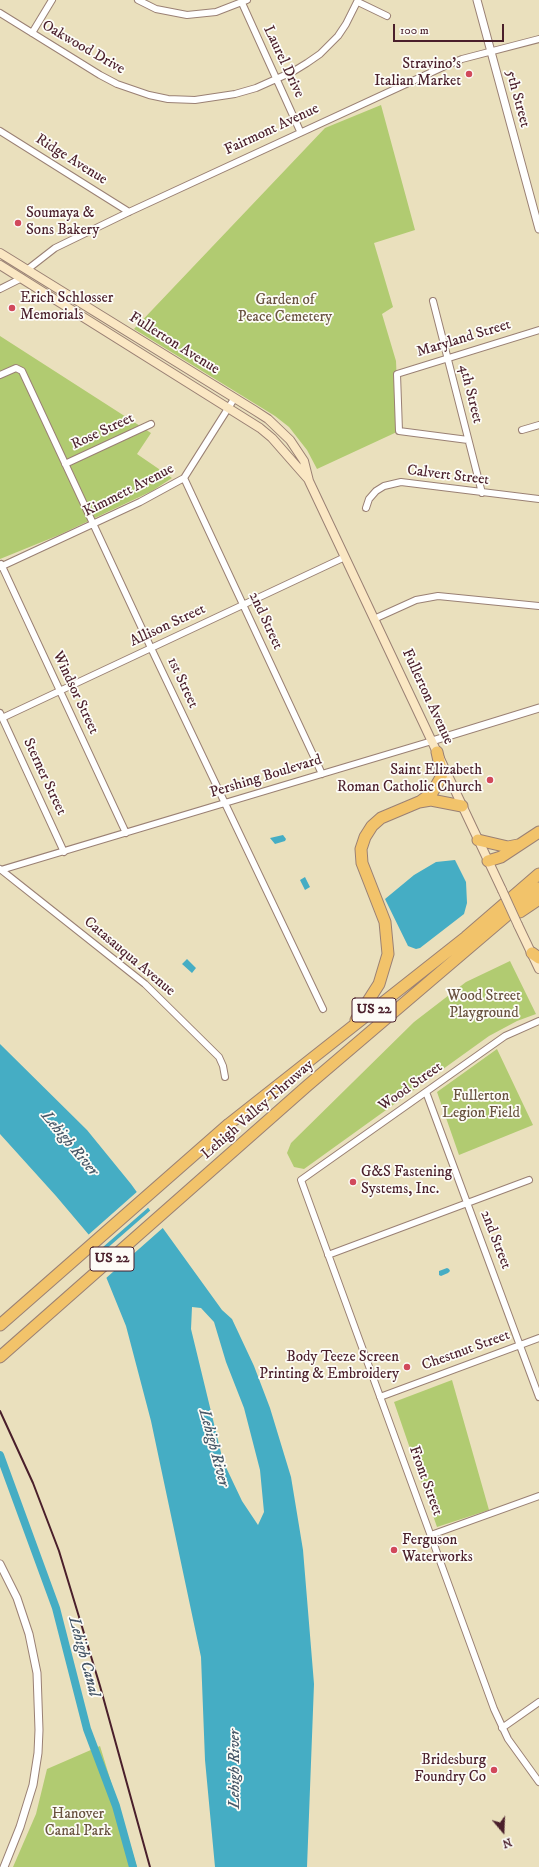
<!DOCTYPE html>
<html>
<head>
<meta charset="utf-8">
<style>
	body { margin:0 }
	#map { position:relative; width:539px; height:1867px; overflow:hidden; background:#eae0bd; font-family:"IM FELL DW Pica",serif }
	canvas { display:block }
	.north { position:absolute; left:483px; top:1811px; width:40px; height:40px; -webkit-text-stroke:3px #fdfcf7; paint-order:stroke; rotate:161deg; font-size:11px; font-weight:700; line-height:16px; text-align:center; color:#4a1f2b }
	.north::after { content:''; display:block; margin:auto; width:14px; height:18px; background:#4a1f2b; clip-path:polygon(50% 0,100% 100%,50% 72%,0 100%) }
	.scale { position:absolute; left:393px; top:24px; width:111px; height:18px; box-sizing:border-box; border:2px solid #4a1f2b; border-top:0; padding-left:5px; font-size:12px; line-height:14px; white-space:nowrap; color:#4a1f2b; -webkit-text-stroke:3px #fdfcf7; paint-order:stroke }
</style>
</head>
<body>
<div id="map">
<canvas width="539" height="1867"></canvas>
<div class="north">N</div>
<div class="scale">100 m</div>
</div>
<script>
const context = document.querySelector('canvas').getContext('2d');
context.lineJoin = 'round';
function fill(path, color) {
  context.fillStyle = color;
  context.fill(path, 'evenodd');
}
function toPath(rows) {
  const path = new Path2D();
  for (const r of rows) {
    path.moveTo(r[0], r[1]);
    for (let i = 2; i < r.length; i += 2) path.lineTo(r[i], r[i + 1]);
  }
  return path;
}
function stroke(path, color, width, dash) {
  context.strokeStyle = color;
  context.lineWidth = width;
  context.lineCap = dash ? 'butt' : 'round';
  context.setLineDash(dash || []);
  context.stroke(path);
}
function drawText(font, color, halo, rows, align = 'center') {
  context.font = font + ' "IM FELL DW Pica",serif';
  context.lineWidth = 3.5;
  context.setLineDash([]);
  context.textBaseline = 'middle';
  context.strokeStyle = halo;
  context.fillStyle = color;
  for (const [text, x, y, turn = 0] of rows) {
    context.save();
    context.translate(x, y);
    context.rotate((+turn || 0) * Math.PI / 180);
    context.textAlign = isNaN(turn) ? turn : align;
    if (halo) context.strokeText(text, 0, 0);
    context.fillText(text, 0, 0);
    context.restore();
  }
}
fill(toPath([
	[381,105,415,230,374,243,393,307,382,314,396,361,399,431,317,469,307,450,289,427,275,416,134,329,325,128],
	[0,336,151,433,137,454,172,478,152,491,59,535,0,559],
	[510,961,536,1014,517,1021,489,1036,304,1169,294,1167,287,1153,291,1143,414,1022,466,982],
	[497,1049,533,1125,459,1155,437,1092],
	[452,1380,489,1510,437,1527,394,1402],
	[100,1746,137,1867,13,1867,36,1814,47,1769]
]), '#b1cb71');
fill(toPath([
	[283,835,286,839,285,841,275,844,270,838],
	[455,860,466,882,467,903,464,914,420,948,416,949,408,946,385,899,414,875,436,862],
	[305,877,310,887,305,890,300,880],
	[187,959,196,968,192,973,182,964],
	[0,1044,87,1130,131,1184,222,1310,232,1319,254,1366,270,1408,291,1477,303,1550,314,1684,307,1867,215,1867,205,1760,201,1657,151,1421,126,1326,89,1235,56,1196,0,1134],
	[192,1307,201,1308,214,1322,226,1362,244,1408,260,1470,264,1512,258,1525,242,1501,223,1461,191,1329],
	[447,1268,449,1269,450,1271,448,1273,441,1276,439,1275,439,1271]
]), '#45adc4');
fill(toPath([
	[139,1190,150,1206,95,1254,87,1236],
	[152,1209,165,1226,105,1279,96,1258]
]), '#eae0bd');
stroke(toPath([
	[0,1455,56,1608,87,1729,116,1806,133,1867]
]), '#45adc4', 8);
const minor = toPath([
	[138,0,156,9,187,15,216,12,247,0],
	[358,2,387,16],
	[242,3,300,131],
	[0,13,100,75,117,84,149,95,168,99,195,100,235,94,256,88,294,71,307,63,320,54,338,36,346,24,358,0],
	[32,33,52,0],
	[0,131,129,212],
	[28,269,55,248,129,212,445,66,462,59,539,39],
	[0,289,22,278],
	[433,301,482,493],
	[0,375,16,368,22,371,151,648,323,1009],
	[522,430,539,425],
	[468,440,399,431,397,374,539,330],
	[65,464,151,424],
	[184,478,322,774],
	[366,508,369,499,376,491,384,486,401,482,539,499],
	[1,564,126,833],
	[0,567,140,502,184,478,234,399],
	[374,619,416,600,438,596,539,606],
	[0,713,64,852],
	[2,718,345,557],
	[0,869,145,984,219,1057,223,1066,225,1077],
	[1,870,432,741],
	[539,1021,505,1036,301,1180,494,1709,508,1739,539,1782],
	[426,1092,539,1397],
	[328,1255,529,1180],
	[380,1397,539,1338],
	[431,1535,539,1496],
	[502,1728,539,1702]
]);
const tertiary = toPath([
	[477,0,539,229],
	[432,741,539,708],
	[0,1564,17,1598,29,1634,37,1673,39,1730,38,1753,33,1785,20,1827,4,1867]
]);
const secondary = toPath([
	[0,253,254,410,268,419,290,440,304,461,309,481,502,890],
	[0,265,260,428,272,438,308,479],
	[518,925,539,969]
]);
const motorway = toPath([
	[421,801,432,793,440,779,442,774,437,752],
	[478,840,508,847,518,845],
	[488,861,501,857,539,832],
	[520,912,539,899],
	[532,953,539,958],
	[356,1020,379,984,388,954,385,922,362,863,361,849,365,837,372,826,381,818,419,802,431,800,462,806],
	[0,1325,229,1124,466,937,539,874],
	[0,1357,307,1086,539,888]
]);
stroke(minor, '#9a8074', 8);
stroke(tertiary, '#9a8074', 9);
stroke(secondary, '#9a8074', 10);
stroke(motorway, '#9a8074', 13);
stroke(minor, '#fff', 6);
stroke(tertiary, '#fff', 7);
stroke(secondary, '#fae7c3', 8);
stroke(motorway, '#f2c36a', 11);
stroke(toPath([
	[0,1411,33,1483,59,1551,100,1686,150,1867]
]), '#4a1f2b', 2);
const secondaryBridge = toPath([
	[502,890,518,925]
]);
stroke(secondaryBridge, '#9a8074', 10, []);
stroke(secondaryBridge, '#fae7c3', 8);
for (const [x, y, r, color] of [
	[469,74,4,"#d1495b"],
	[18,223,4,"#d1495b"],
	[12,308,4,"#d1495b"],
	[490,780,4,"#d1495b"],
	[353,1182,4,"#d1495b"],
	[407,1367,4,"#d1495b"],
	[394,1550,4,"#d1495b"],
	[494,1770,4,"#d1495b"]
]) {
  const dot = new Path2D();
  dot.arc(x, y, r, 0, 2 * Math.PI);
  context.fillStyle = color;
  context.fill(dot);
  stroke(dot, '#fdfcf7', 1.5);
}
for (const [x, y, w] of [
	[374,1010,44],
	[112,1259,44]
]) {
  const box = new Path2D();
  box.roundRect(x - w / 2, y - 12, w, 24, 3);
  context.fillStyle = '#fdfcf7';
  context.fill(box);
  stroke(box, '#4a1f2b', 1);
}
drawText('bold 14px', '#4a1f2b', null, [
	["US 22",374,1010],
	["US 22",112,1259]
]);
drawText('15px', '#4a1f2b', '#fdfcf7', [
	["Oakwood Drive",83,48,30],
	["Laurel Drive",283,62,65],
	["5th Street",517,99,75],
	["Fairmont Avenue",272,130,-25],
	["Ridge Avenue",71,160,32],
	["Maryland Street",464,339,-17],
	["Fullerton Avenue",174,344,32],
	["4th Street",470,394,76],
	["Rose Street",103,432,-25],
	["Calvert Street",448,476,7],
	["Kimmett Avenue",129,491,-27],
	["2nd Street",265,621,65],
	["Allison Street",168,626,-25],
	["1st Street",182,683,65],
	["Windsor Street",75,693,65],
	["Fullerton Avenue",427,697,65],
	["Sterner Street",44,777,65],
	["Pershing Boulevard",266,777,-17],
	["Catasauqua Avenue",129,957,40],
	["Wood Street",411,1087,-35],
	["Lehigh Valley Thruway",258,1110,-41],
	["2nd Street",495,1240,69],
	["Chestnut Street",466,1351,-20],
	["Front Street",425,1481,70]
]);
drawText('15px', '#4a1f2b', '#fdfcf7', [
	["Stravino's",461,65],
	["Italian Market",461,82],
	["Soumaya &",26,214,"left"],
	["Sons Bakery",26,231,"left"],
	["Erich Schlosser",20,299,"left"],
	["Memorials",20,316,"left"],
	["Saint Elizabeth",482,771],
	["Roman Catholic Church",482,788],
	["G&S Fastening",361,1173,"left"],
	["Systems, Inc.",361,1190,"left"],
	["Body Teeze Screen",399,1358],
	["Printing & Embroidery",399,1375],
	["Ferguson",402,1541,"left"],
	["Waterworks",402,1558,"left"],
	["Bridesburg",486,1761],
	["Foundry Co",486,1778]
], 'right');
drawText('15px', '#695340', '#fdfcf7', [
	["Garden of",285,301],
	["Peace Cemetery",285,318],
	["Wood Street",484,997],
	["Playground",484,1014],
	["Fullerton",481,1097],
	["Legion Field",481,1114],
	["Hanover",78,1815],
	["Canal Park",78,1832]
]);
drawText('italic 16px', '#485868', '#fdfcf7', [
	["Lehigh River",69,1144,50],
	["Lehigh River",213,1448,75],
	["Lehigh Canal",83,1657,75],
	["Lehigh River",236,1769,-90]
]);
</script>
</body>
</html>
